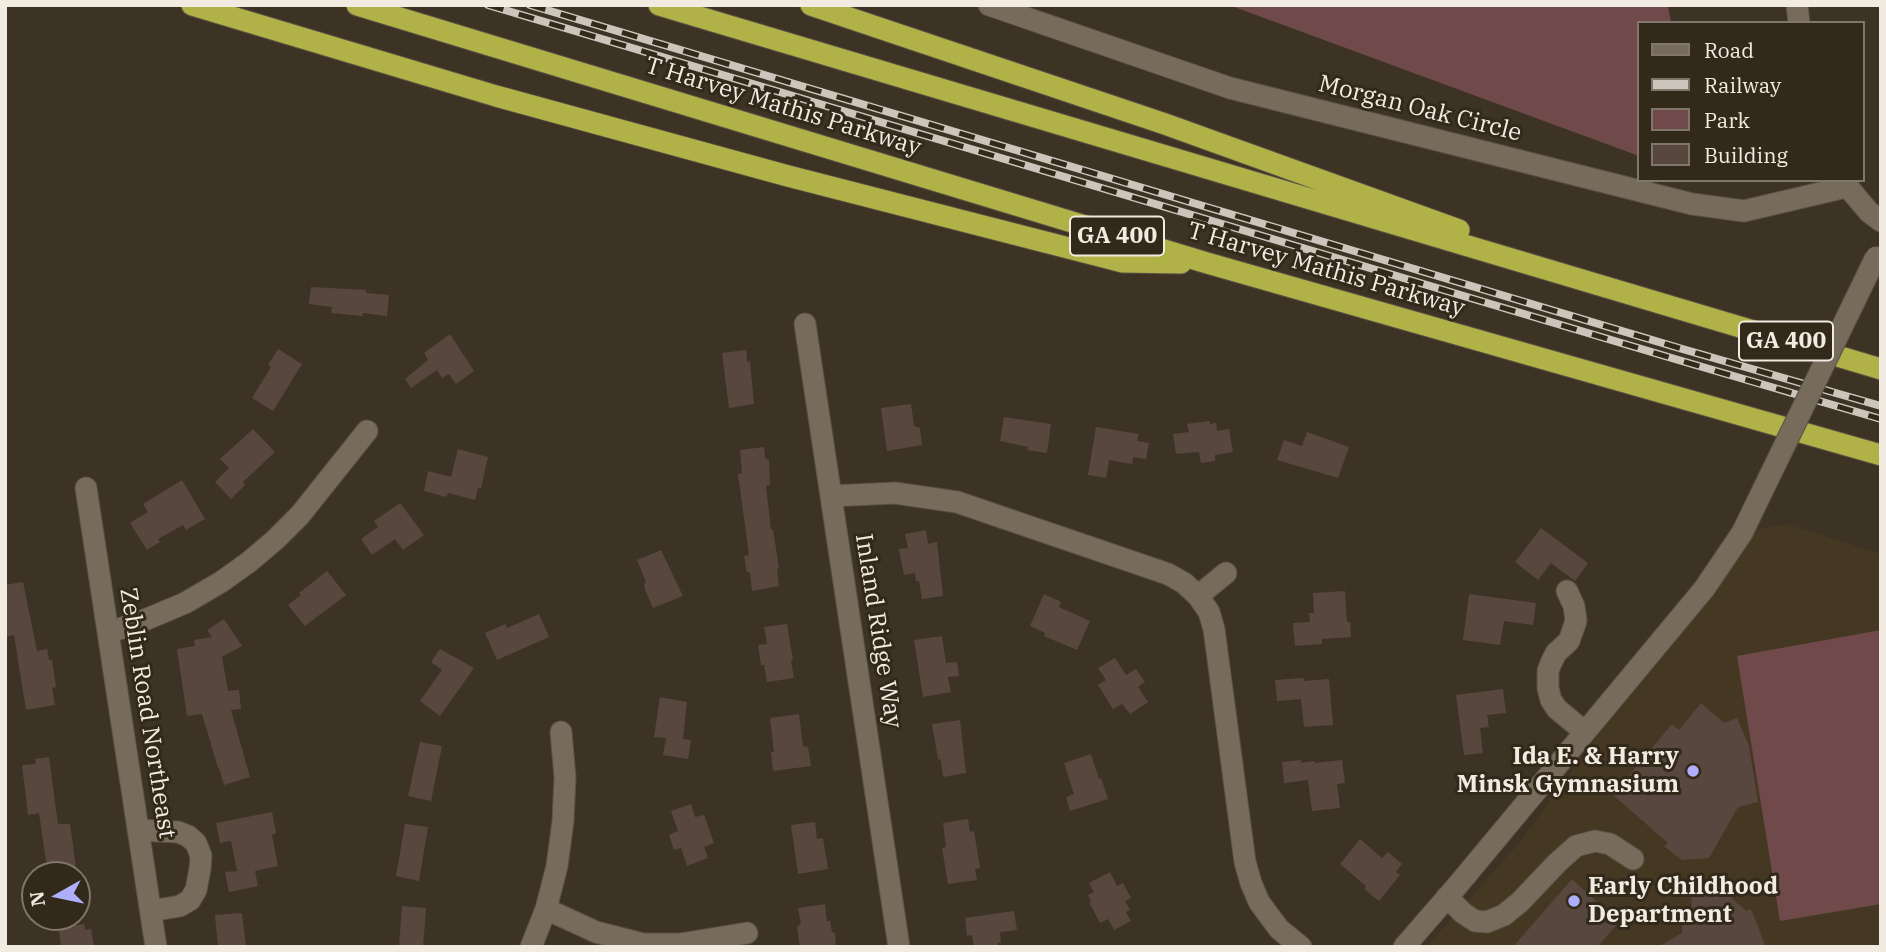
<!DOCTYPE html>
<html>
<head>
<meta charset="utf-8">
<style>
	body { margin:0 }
	#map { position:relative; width:1886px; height:952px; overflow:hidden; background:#3d3325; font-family:"IBM Plex Serif",serif }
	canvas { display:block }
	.frame { position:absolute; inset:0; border:7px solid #f1ebe2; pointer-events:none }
	.legend { position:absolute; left:1637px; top:21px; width:228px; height:161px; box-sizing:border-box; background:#33291b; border:2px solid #7f776b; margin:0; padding:9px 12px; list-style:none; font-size:21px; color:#f1ebe2 }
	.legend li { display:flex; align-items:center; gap:14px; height:35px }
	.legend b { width:35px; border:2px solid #7f776b }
	.north { position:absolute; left:21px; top:861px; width:70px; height:70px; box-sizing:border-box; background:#33291b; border:2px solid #7f776b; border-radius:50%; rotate:261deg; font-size:19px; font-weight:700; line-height:28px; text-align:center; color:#f1ebe2 }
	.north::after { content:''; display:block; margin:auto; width:24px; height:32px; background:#afaefa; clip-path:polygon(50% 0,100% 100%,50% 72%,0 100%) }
</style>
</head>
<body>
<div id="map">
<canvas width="1886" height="952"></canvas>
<div class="frame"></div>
<ul class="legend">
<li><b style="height:9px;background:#776c5c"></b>Road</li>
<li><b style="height:9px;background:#cbc5bb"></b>Railway</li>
<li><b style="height:19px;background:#704a4b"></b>Park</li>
<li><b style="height:19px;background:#58473e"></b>Building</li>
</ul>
<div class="north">N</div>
</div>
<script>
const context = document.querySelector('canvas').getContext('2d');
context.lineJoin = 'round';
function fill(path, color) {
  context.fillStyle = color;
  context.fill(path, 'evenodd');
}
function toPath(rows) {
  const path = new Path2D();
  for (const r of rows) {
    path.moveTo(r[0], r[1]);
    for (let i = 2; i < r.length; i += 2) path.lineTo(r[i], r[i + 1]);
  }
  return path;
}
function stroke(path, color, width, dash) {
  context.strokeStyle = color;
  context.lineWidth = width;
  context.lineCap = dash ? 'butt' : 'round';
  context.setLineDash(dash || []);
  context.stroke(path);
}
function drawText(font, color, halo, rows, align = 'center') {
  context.font = font + ' "IBM Plex Serif",serif';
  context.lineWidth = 6;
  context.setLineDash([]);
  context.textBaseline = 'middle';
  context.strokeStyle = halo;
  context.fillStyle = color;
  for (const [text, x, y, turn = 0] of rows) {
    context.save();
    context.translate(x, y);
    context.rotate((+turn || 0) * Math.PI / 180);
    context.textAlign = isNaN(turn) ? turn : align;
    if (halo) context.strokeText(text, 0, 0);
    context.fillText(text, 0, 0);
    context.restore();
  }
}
fill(toPath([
	[1786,524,1881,554,1881,947,1426,947,1521,841,1658,653,1742,533]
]), '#453823');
fill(toPath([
	[1229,5,1668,5,1671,23,1639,23,1639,156],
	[1881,630,1881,904,1780,921,1737,656]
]), '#704a4b');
fill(toPath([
	[311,287,366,290,366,293,389,295,387,316,363,313,363,316,331,313,332,307,309,304],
	[450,334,474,371,456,384,449,374,442,378,437,370,411,388,405,379,428,360,424,353],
	[278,349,302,364,273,411,252,398,271,367,268,365],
	[746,350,747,362,750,361,754,404,729,408,722,353],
	[911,404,914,426,920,428,922,445,887,451,881,408],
	[1004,417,1051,424,1047,453,1027,450,1028,447,1000,441],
	[1209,421,1210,424,1216,423,1217,431,1229,429,1233,452,1215,455,1215,461,1201,463,1199,452,1176,454,1173,434,1189,432,1187,424],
	[1096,427,1139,434,1137,441,1149,443,1146,459,1133,457,1132,464,1109,460,1106,478,1088,475],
	[253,429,275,452,243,482,245,485,231,499,215,482,229,468,220,459],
	[1307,432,1349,447,1338,478,1277,460,1284,440,1302,446],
	[764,447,765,458,769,460,770,485,766,486,771,530,773,529,779,568,777,569,779,586,752,591,750,573,747,572,744,556,749,555,738,474,742,473,740,450],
	[458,449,488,457,481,488,478,488,475,500,448,493,446,497,424,491,428,471,451,477],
	[182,480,205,519,186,530,183,525,158,539,160,542,147,550,130,523,148,512,143,504],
	[400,503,424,535,403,550,395,539,372,555,361,539,378,527,374,521],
	[1541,528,1588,563,1575,581,1551,563,1538,580,1515,562],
	[926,530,928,544,937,542,943,596,922,599,919,581,916,581,915,573,904,575,899,549,908,548,905,534],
	[661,550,683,596,653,608,645,590,644,584,646,582,637,560],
	[327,571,346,595,305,626,288,605,301,595,299,593],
	[23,582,37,651,47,649,49,660,52,660,56,687,52,688,55,705,26,710,14,635,5,637,5,585],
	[1345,591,1347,622,1350,622,1351,637,1322,639,1322,644,1295,646,1293,623,1310,622,1309,613,1314,613,1313,593],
	[1044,594,1061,602,1059,607,1090,621,1077,650,1044,636,1045,633,1030,626],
	[1469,594,1536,603,1533,625,1504,621,1500,645,1463,640],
	[539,614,549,637,497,660,485,633,505,624,507,628],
	[224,619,242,646,222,657,228,691,239,690,241,709,231,710,250,777,224,785,219,768,218,768,202,714,187,716,177,649,195,646,194,640,212,637,207,630],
	[787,624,793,660,791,661,794,678,767,682,764,665,761,665,758,645,767,644,764,627],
	[942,636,946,663,957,662,959,676,948,677,951,692,923,697,914,640],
	[440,649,474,668,440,716,420,701,442,670,431,662],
	[1115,658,1126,675,1136,669,1145,682,1138,687,1148,702,1130,714,1122,704,1113,709,1098,685,1106,680,1098,668],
	[1304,678,1304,681,1329,679,1333,725,1304,727,1301,699,1277,701,1275,680],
	[1503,689,1506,713,1487,715,1489,727,1480,728,1483,753,1464,755,1456,695],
	[660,697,687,702,683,739,691,740,688,759,663,755,666,738,654,737],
	[1701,703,1724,723,1737,718,1749,746,1758,802,1738,807,1709,858,1682,860,1664,846,1668,843,1613,795,1672,724,1679,730],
	[799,714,803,746,808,747,811,766,773,771,771,752,774,752,770,718],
	[960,720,966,773,943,777,941,760,938,759,932,724],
	[420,742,442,746,431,801,408,796],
	[1091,754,1099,779,1101,778,1108,799,1070,811,1066,797,1074,794,1064,763],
	[49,757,58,824,70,824,77,875,48,875,39,813,28,815,22,765,36,764,35,759],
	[1301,760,1301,763,1314,761,1315,763,1342,760,1345,783,1337,784,1340,808,1312,811,1308,780,1284,783,1282,762],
	[691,804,695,817,704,815,714,843,704,847,708,858,687,866,681,848,674,850,669,835,678,831,671,811],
	[272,812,276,833,272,835,278,866,255,871,258,886,229,892,225,872,237,871,231,841,220,843,216,823],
	[968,819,970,832,974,831,980,868,975,869,977,880,948,884,942,848,946,847,943,823],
	[815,822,817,839,823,838,828,869,798,874,791,825],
	[405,824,428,827,419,881,396,876],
	[1360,839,1382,858,1388,852,1402,864,1396,872,1400,875,1379,901,1364,889,1366,886,1340,864],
	[1110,872,1117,886,1123,883,1131,898,1125,901,1130,910,1126,912,1131,921,1114,930,1108,919,1100,923,1089,902,1091,901,1088,895,1094,892,1089,883],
	[1572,879,1619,922,1597,947,1513,947],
	[1692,888,1723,890,1746,911,1751,909,1766,947,1658,947,1682,933,1682,912,1691,912],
	[825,904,827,921,830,921,832,932,835,933,836,947,800,947,797,927,801,924,798,908],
	[402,906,426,908,423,947,399,947],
	[1014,911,1017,930,1000,932,1001,943,998,943,998,947,974,947,972,935,967,936,965,918],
	[242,913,246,947,218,947,215,915],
	[84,924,85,930,91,929,94,947,61,947,59,928]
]), '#58473e');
const minor = toPath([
	[989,5,1230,88,1692,204,1744,211,1846,187],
	[1797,5,1799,23],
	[1842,180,1869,212,1881,221],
	[805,324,899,947],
	[86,488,156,947],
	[831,496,895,493,957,502,1168,574,1184,583,1198,596,1209,612,1214,629,1245,862,1251,883,1259,902,1279,929,1301,947],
	[1567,591,1574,606,1576,621,1569,641,1556,653,1551,663,1548,671,1548,688,1551,700,1557,709,1585,732],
	[1198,596,1226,573],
	[108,633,147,619,185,603,221,582,249,562,275,540,300,515,367,431],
	[138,830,178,832,188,836,196,843,201,856,200,869,196,890,190,900,180,906,151,911],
	[1447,897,1463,913,1475,921,1487,922,1504,915,1520,902,1557,863,1576,846,1595,841,1610,844,1633,859],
	[546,909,596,932,643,944,680,944,747,933],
	[531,947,546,909,557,866,563,821,565,777,561,732],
	[1404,947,1457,886,1704,589,1742,533]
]);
const highway = toPath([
	[192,5,496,96,788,176,1123,262,1181,263],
	[357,5,1207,263,1881,455],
	[659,5,1881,369],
	[811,5,1165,124,1459,230]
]);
stroke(minor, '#595144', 23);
stroke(highway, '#595144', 23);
stroke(minor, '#776c5c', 21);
stroke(highway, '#b0b247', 21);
const rail = toPath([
	[488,5,1675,359,1881,419],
	[530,5,1679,348,1881,406]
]);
stroke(rail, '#cbc5bb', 8);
stroke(rail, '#33291b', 5, [16]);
const minorBridge = toPath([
	[1742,533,1876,257]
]);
stroke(minorBridge, '#595144', 23, []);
stroke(minorBridge, '#776c5c', 21);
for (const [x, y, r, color] of [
	[1693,771,7,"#afaefa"],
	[1574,901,7,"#afaefa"]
]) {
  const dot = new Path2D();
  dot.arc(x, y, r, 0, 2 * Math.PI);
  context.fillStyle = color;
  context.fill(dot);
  stroke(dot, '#33291b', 2.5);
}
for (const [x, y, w] of [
	[1117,236,94],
	[1786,341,94]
]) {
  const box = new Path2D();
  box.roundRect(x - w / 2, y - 19.5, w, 39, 5);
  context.fillStyle = '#33291b';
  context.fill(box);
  stroke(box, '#f1ebe2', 2);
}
drawText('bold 23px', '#f1ebe2', null, [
	["GA 400",1117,236],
	["GA 400",1786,341]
]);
drawText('24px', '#f1ebe2', '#33291b', [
	["T Harvey Mathis Parkway",783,107,17],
	["Morgan Oak Circle",1420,109,14],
	["T Harvey Mathis Parkway",1326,270,16],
	["Inland Ridge Way",878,631,81],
	["Zeblin Road Northeast",147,713,81]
]);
drawText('bold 24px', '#f1ebe2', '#33291b', [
	["Ida E. & Harry",1679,757],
	["Minsk Gymnasium",1679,785],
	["Early Childhood",1588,887,"left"],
	["Department",1588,915,"left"]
], 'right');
</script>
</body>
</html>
